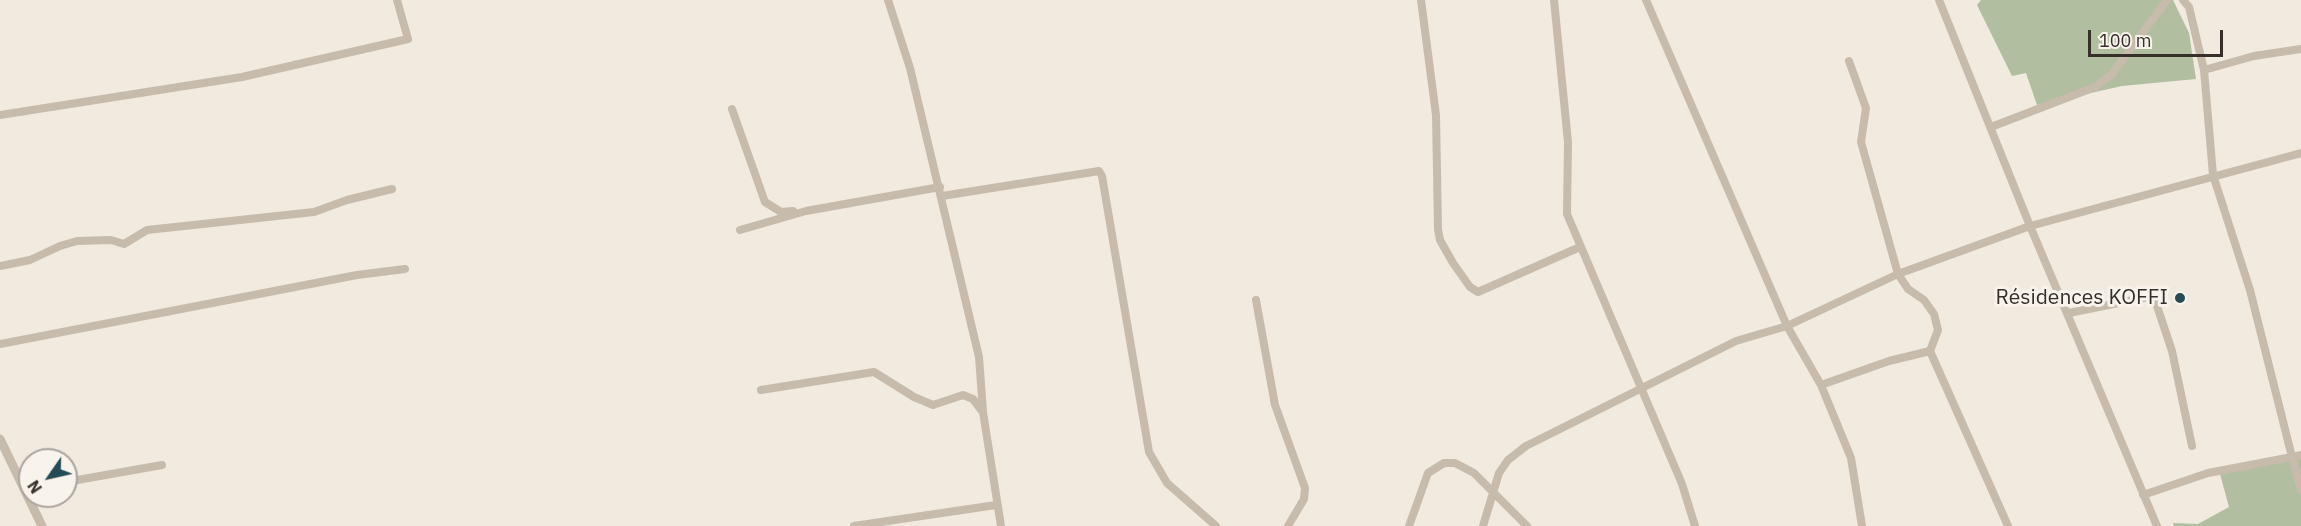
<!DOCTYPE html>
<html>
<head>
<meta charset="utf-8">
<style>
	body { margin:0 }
	#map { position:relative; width:2301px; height:526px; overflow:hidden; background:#f0eadf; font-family:"IBM Plex Sans",sans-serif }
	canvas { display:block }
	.north { position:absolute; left:18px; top:448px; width:60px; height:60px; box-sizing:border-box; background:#f8f3eb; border:2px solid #aaa59e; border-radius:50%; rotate:236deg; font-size:16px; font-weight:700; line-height:24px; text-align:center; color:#362f2a }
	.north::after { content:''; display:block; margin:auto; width:21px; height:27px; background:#234c54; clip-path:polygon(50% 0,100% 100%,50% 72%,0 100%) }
	.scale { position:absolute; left:2088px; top:30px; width:135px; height:27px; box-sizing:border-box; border:3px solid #362f2a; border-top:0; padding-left:8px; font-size:18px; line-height:21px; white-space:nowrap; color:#362f2a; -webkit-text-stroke:4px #f8f3eb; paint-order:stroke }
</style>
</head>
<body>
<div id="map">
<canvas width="2301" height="526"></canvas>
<div class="north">N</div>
<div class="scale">100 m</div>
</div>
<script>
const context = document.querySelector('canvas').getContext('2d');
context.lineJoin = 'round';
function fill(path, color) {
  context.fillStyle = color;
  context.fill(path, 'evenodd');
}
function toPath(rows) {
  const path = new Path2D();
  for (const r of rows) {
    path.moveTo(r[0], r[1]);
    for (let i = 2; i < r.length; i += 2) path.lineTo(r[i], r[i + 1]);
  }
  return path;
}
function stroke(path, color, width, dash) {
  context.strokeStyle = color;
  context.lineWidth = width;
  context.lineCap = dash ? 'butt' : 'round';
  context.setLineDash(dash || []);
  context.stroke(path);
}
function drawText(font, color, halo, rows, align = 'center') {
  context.font = font + ' "IBM Plex Sans",sans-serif';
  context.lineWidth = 6;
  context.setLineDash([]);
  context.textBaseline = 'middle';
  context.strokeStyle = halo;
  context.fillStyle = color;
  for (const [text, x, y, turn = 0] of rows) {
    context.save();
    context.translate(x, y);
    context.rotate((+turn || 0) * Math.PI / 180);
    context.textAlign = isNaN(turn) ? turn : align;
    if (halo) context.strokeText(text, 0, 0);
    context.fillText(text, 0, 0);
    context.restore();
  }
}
fill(toPath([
	[1981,0,2173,0,2189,33,2196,79,2122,86,2037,105,2026,73,2012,76,1977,5],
	[2301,455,2301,526,2174,526,2173,523,2198,524,2229,507,2220,474]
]), '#b1bea0');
stroke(toPath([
	[888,0,910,68,979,357,983,412,1001,526],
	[1421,0,1436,115,1438,229,1440,240,1453,263,1470,287,1478,292,1580,247],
	[1554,0,1568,142,1567,214,1682,484,1695,526],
	[1646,0,1787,326,1821,385,1851,458,1862,526],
	[1939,0,2030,226,2157,526],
	[1849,61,1866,108,1861,142,1898,274,1908,289,1924,300,1934,314,1938,330,1930,351,2008,526],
	[2204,70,2254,56,2301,49],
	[732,109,765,202,781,212,793,211],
	[0,115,242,77,408,39,397,0],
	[1991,127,2095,87,2112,74,2167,0],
	[942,196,1099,171,1102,176,1149,452,1167,483,1216,526],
	[740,230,806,211,940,187],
	[0,266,30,260,60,246,77,241,111,240,124,244,147,230,314,212,347,200,392,189],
	[1256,300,1275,405,1305,488,1304,499,1288,526],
	[2069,313,2148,297,2155,300,2172,351,2192,446],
	[0,344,357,275,405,269],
	[1821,385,1889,361,1930,351],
	[761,390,874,372,914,397,933,405,963,395,973,399,982,411],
	[2301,455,2292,457,2301,490],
	[66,482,162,465],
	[2143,495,2208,473,2292,457,2250,290,2213,175,2204,70,2189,7,2183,0],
	[854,526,996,505],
	[1409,526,1428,473,1444,463,1455,463,1474,473,1527,526],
	[1483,526,1499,473,1508,460,1526,446,1736,341,1787,326,1898,274,2030,226,2301,153]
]), '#c7bbac', 8);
stroke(toPath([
	[0,439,42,526]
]), '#c7bbac', 9);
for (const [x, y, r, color] of [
	[2180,298,6,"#234c54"]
]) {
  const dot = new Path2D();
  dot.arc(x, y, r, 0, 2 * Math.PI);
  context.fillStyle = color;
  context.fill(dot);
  stroke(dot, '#f8f3eb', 2);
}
drawText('21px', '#362f2a', '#f8f3eb', [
	["Résidences KOFFI",2168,298]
], 'right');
</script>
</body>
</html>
